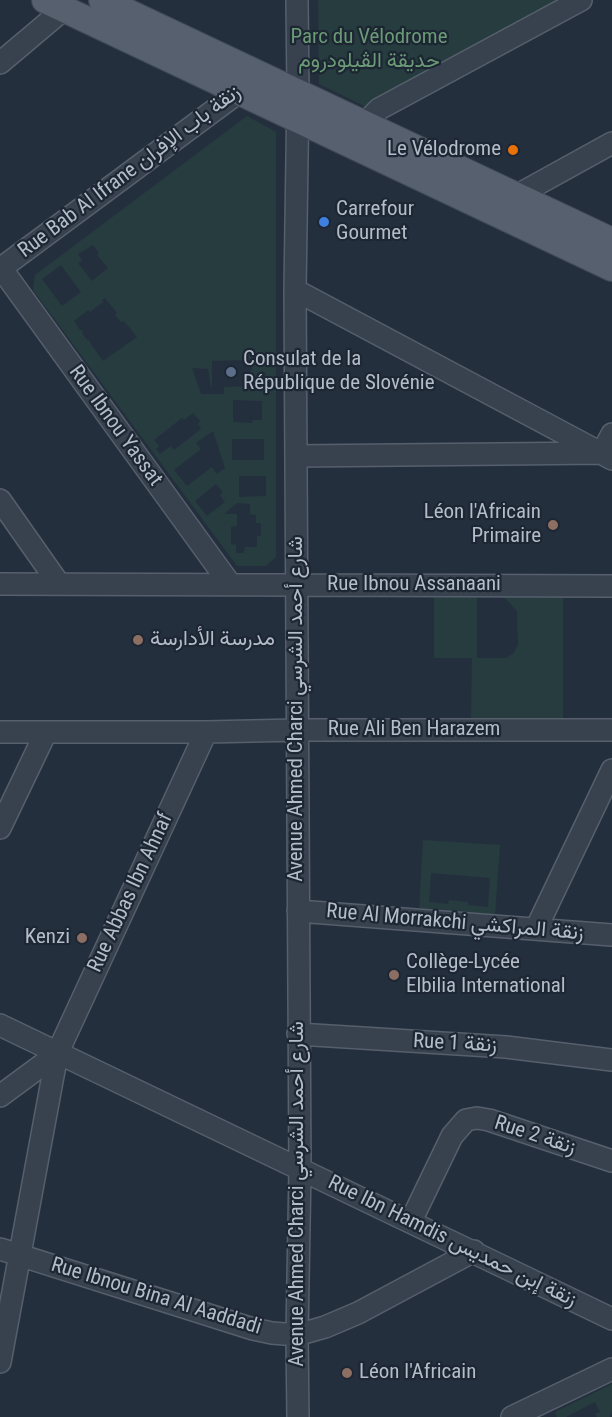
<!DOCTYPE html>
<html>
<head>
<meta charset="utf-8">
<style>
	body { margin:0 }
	canvas { display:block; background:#242f3e }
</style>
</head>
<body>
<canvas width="612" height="1417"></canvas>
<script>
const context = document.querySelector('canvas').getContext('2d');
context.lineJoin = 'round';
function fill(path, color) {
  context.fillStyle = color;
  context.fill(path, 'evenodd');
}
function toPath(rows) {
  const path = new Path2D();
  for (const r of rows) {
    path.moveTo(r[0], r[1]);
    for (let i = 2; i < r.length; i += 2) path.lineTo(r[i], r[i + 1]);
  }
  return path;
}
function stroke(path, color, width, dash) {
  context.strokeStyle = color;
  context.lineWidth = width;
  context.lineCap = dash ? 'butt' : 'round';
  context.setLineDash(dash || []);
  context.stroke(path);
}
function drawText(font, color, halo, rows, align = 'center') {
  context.font = font + ' "Roboto Condensed",Vazirmatn,sans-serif';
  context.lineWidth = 4.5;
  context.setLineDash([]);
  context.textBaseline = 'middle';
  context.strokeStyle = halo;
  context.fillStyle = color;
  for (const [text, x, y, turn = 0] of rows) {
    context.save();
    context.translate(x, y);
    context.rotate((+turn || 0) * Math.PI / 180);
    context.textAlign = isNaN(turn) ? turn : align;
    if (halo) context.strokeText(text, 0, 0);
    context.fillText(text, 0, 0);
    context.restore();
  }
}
fill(toPath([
	[318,0,568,0,368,108,319,84],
	[247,116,276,132,276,557,266,566,237,566,33,290,35,275],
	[93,245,99,253,97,255,108,268,92,281,78,263,82,260,78,254],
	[61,265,81,292,62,306,42,279],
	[105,298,117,313,115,315,121,322,124,321,137,337,103,361,90,343,90,340,88,341,82,333,84,331,80,330,74,321,88,310,90,312,103,302,102,300],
	[248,360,253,365,252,370,249,372,249,386,224,387,224,394,201,394,192,368,208,369,211,387,212,387,212,361],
	[233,400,262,401,262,420,253,420,252,423,233,422],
	[193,413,200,421,198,424,201,429,174,450,171,446,160,454,156,449,159,446,154,440,182,418,184,420],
	[213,431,225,468,217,474,212,467,187,486,174,470,201,449,196,443],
	[232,439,264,439,264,460,232,460],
	[239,476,266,476,266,496,239,497],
	[216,484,223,492,220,495,225,502,207,516,195,501],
	[237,503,250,504,250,514,256,515,256,523,261,523,261,536,257,536,257,547,245,547,244,553,236,553,236,545,231,544,231,527,237,526,237,514,224,514],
	[434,597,477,597,477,658,506,658,513,654,518,645,517,611,504,597,563,597,563,720,471,719,472,658,434,658],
	[423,840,500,845,495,916,419,911],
	[431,873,490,878,488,907,468,905,468,902,449,900,448,904,429,902],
	[612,1384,612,1410,610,1417,597,1417,595,1414,600,1412,595,1402,566,1417,557,1417,555,1412]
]), '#263c3f');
const minor = toPath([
	[297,0,298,92,295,290,300,1169,297,1335,298,1417],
	[0,63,64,9],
	[370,126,372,116,379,109,581,0],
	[516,196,612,143],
	[1,268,230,584],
	[0,269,251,83],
	[295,290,612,459],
	[297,456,602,453,612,434],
	[0,500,59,584],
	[0,584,612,586],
	[0,732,206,732,297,730,612,730],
	[0,828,46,732],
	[298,911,612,935],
	[536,929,612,770],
	[0,1025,612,1319],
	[298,1034,506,1047,612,1060],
	[0,1096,57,1054],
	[411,1221,452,1136,466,1120,477,1118,489,1120,612,1161],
	[0,1249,253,1329,272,1333,297,1335,325,1327,358,1313,474,1251],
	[0,1362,57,1054,206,732],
	[512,1417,612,1369]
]);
const major = toPath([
	[45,0,612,268],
	[102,0,612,241]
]);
stroke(minor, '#565f6c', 24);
stroke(major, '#414a57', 28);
stroke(minor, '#38414e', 21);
stroke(major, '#56606e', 26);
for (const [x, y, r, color] of [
	[513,150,6,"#e8710a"],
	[324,222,6,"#3f7fe0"],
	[231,372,6,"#5c6f8a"],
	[553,525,6,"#8d6e63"],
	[138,640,6,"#8d6e63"],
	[82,938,6,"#8d6e63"],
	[394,975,6,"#8d6e63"],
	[347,1373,6,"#8d6e63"]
]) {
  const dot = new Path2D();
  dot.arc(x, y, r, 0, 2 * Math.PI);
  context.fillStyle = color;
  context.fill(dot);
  stroke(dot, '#1d2633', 2);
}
drawText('21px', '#6b9a76', '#1d2633', [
	["Parc du Vélodrome",369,38],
	["حديقة الڤيلودروم",369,62]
]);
drawText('21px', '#b4bcc9', '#1d2633', [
	["Le Vélodrome",501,150,"right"],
	["Carrefour",336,210],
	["Gourmet",336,234],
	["Consulat de la",243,360],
	["République de Slovénie",243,384],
	["Léon l'Africain",541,513,"right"],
	["Primaire",541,537,"right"],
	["مدرسة الأدارسة",150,640],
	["Kenzi",70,938,"right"],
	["Collège-Lycée",406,963],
	["Elbilia International",406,987],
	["Léon l'Africain",359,1373]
], 'left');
drawText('21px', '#b4bcc9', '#1d2633', [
	["Rue Bab Al Ifrane زنقة باب الإفران",130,172,-37],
	["Rue Ibnou Yassat",115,426,54],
	["Rue Ibnou Assanaani",414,585],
	["Avenue Ahmed Charci شارع أحمد الشرسي",297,709,-90],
	["Rue Ali Ben Harazem",414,730],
	["Rue Abbas Ibn Ahnaf",131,893,-65],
	["Rue Al Morrakchi زنقة المراكشي",455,923,5],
	["Rue 1 زنقة",455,1044,3],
	["Rue 2 زنقة",535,1136,18],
	["Avenue Ahmed Charci شارع أحمد الشرسي",298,1194,-90],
	["Rue Ibn Hamdis زنقة إبن حمديس",452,1242,26],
	["Rue Ibnou Bina Al Aaddadi",156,1297,17]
]);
</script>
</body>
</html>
